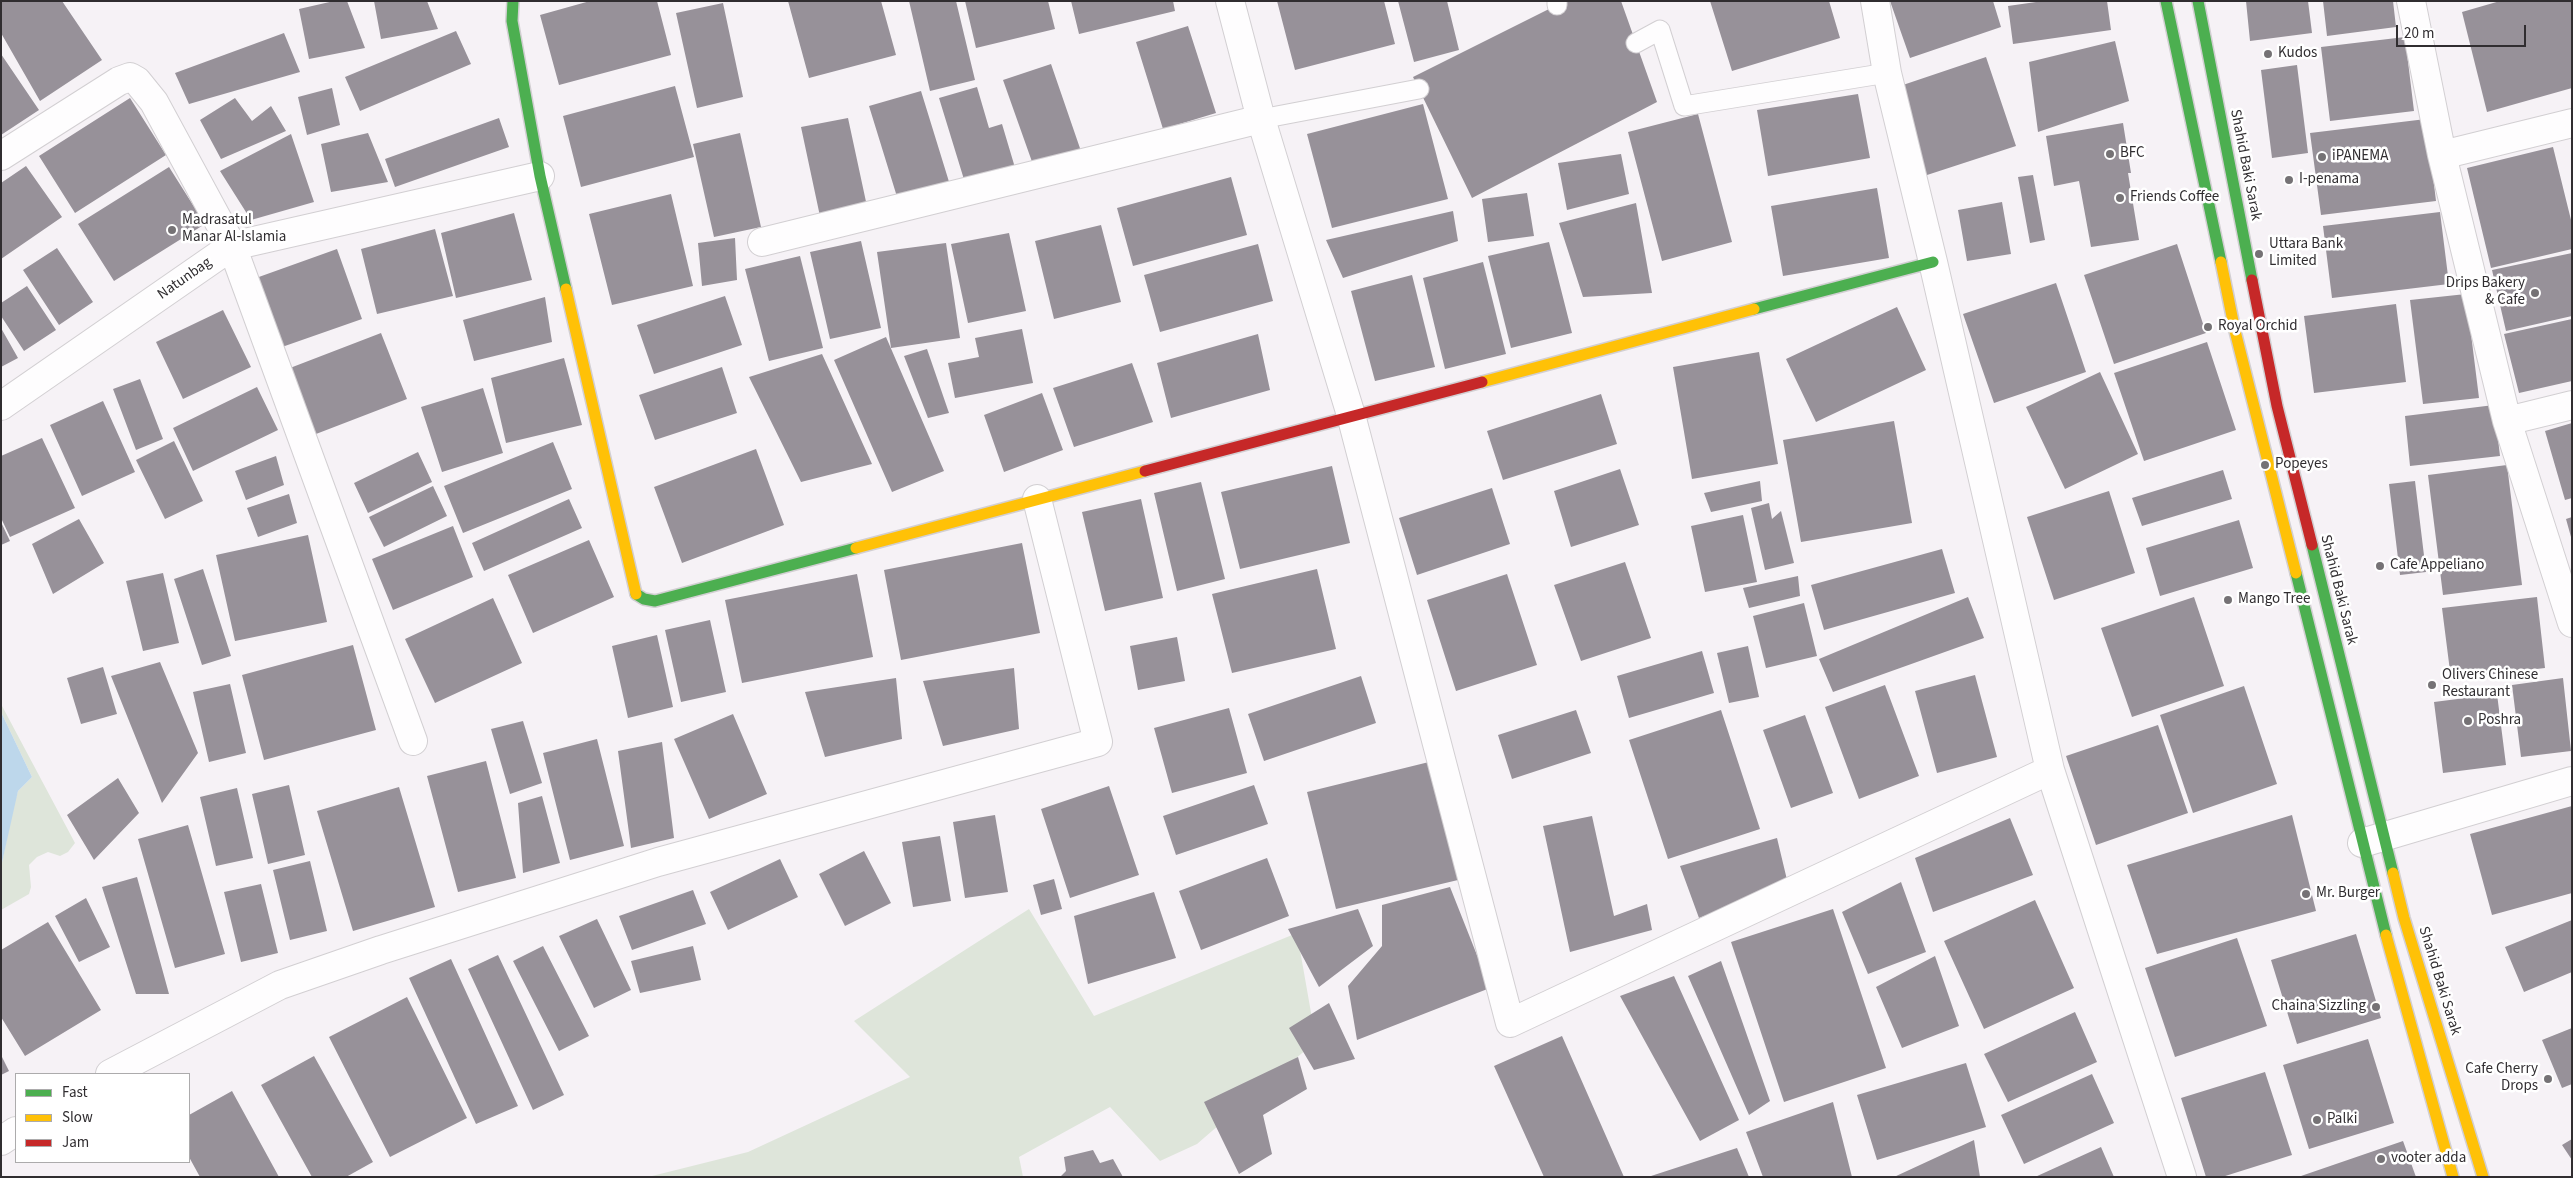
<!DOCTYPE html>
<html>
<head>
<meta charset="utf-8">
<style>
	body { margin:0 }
	#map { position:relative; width:2573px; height:1178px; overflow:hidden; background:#f6f2f6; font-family:"Source Sans 3",sans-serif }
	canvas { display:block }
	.frame { position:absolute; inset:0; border:2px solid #302d30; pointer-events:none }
	.legend { position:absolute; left:15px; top:1073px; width:175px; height:90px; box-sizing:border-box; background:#fff; border:1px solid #acabac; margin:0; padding:6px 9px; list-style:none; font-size:15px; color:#302d30 }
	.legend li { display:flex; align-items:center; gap:10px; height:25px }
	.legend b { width:25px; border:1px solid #acabac }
	.scale { position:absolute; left:2396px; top:25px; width:130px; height:22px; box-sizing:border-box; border:2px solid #302d30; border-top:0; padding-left:6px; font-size:15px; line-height:18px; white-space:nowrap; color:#302d30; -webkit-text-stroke:4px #fff; paint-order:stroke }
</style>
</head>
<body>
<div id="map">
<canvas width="2573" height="1178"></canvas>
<div class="frame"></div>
<ul class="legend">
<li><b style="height:6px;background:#4caf50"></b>Fast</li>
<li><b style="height:6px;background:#ffc107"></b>Slow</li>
<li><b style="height:6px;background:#c62828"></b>Jam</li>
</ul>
<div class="scale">20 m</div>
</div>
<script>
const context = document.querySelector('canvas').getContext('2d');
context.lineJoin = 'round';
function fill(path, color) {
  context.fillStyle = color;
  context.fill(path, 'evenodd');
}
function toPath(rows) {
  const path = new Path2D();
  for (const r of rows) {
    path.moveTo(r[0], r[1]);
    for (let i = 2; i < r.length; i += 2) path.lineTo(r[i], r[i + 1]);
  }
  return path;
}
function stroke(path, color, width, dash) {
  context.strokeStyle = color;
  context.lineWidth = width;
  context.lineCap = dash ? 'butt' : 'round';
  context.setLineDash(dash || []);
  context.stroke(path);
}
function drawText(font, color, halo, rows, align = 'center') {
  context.font = font + ' "Source Sans 3",sans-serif';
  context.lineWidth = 5;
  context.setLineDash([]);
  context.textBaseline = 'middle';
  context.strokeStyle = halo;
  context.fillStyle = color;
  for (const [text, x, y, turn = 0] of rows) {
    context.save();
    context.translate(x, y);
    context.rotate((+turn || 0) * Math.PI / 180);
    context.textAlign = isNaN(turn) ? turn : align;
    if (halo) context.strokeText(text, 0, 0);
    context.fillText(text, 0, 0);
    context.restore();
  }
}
fill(toPath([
	[1,704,75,843,68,852,60,856,48,852,37,857,29,865,31,887,29,894,1,910,1,867,14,804,18,791,32,777,1,712],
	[1029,909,1094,1016,1297,933,1316,1041,1197,1144,1160,1161,1110,1107,1019,1157,1023,1177,648,1177,748,1152,910,1077,854,1021]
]), '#dee5da');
fill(toPath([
	[1,712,32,777,18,791,1,867]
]), '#bdd7eb');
fill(toPath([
	[1,1,62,1,102,60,40,101,1,33],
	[334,1,347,1,365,48,309,59,299,9],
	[374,1,427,1,438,29,381,39],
	[590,1,657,1,671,55,559,85,540,15],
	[788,1,881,1,896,55,809,78],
	[909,1,956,1,975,80,930,91],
	[965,1,1048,1,1055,29,976,48],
	[1071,1,1173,1,1175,11,1079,34],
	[1277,1,1384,1,1395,44,1295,70],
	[1398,1,1447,1,1459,50,1414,62],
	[1565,1,1621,1,1657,102,1472,198,1413,77],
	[1710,1,1829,1,1840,38,1732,71],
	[1890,1,1993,1,2001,27,1910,58],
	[2043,1,2107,1,2111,30,2013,44,2008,6],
	[2246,1,2308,1,2312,33,2250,41],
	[2323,1,2393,1,2396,27,2327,36],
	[2500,1,2572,1,2572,88,2487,112,2462,12],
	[723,3,743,97,697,108,676,13],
	[1188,26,1216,113,1163,129,1136,42],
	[456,31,471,64,360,111,345,77],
	[284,33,300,72,189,104,175,73],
	[2405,37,2414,111,2330,121,2321,47],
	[2115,41,2129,101,2038,132,2029,62],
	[1,54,39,110,1,135],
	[1986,57,2016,146,1924,176,1894,88],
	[1051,64,1083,157,1036,173,1003,80],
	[2297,65,2308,153,2272,158,2261,70],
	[675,86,694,157,581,187,563,116],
	[977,87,989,128,1002,124,1016,171,966,186,939,98],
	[332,88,340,125,307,135,298,97],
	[921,91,950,185,898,200,869,106],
	[1858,94,1870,158,1768,176,1757,110],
	[130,98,166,155,75,213,39,156],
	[235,98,252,121,271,106,286,131,221,159,200,120],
	[1423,104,1448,199,1332,228,1307,134],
	[1698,114,1732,242,1662,261,1628,132],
	[499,118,509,147,395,187,385,159],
	[848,118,868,211,821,221,801,127],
	[2426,119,2436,201,2321,215,2310,133],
	[2123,123,2131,173,2128,173,2139,240,2091,247,2079,181,2054,186,2046,136],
	[368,133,388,182,331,192,321,144],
	[740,133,761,227,714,237,693,144],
	[291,134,314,202,251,220,220,171],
	[2553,147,2572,224,2572,249,2491,268,2467,168],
	[1621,154,1629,194,1567,210,1558,163],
	[26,166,62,217,1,259,1,183],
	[169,167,205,224,114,281,78,224],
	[2033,175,2045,240,2030,243,2018,177],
	[1231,177,1247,235,1133,266,1117,208],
	[1877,188,1889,258,1783,276,1771,206],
	[1527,193,1534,236,1488,242,1482,199],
	[671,194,693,286,612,305,589,214],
	[2002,202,2011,254,1967,261,1958,210],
	[1636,203,1652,293,1583,297,1559,223],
	[1453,211,1458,241,1343,278,1326,240],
	[2440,212,2449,284,2332,298,2323,226],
	[514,213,532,280,456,298,441,233],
	[1101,225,1121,302,1054,319,1035,241],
	[435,229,453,296,377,314,361,249],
	[1009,233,1026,311,968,323,951,244],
	[735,238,737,280,702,286,698,243],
	[861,241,881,328,830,339,810,252],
	[1549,242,1572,333,1511,348,1488,256],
	[946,243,960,338,891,348,877,252],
	[1258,244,1273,301,1160,332,1144,275],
	[2177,244,2206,333,2114,364,2084,275],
	[57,248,93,302,59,325,23,270],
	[337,249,362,319,282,347,256,278],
	[2572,253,2572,316,2506,331,2492,270],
	[800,256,823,348,769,361,745,269],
	[1483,262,1506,354,1445,369,1423,278],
	[1412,275,1435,367,1375,381,1351,291],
	[2056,283,2086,372,1994,403,1963,314],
	[27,286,56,330,24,351,1,316,1,303],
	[2466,294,2479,398,2423,404,2410,300],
	[725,296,742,345,654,374,637,325],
	[545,297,552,342,474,361,463,320],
	[2396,304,2406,382,2314,393,2304,316],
	[1897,307,1926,370,1816,422,1786,359],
	[223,310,251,367,183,399,156,342],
	[2572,319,2572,381,2519,393,2504,334],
	[1,328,18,358,1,367],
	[1022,329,1033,383,955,398,948,363,979,357,975,338],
	[381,333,407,399,316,434,290,368],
	[1258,334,1270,390,1171,418,1157,363],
	[886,337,944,471,892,492,834,360],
	[2207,342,2236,430,2144,461,2114,373],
	[927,349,949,413,928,418,904,356],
	[1759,352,1778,464,1692,479,1673,367],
	[822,354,872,464,801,482,749,377],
	[564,358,582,425,506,443,491,378],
	[1132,363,1153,422,1074,447,1053,388],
	[722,367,737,413,655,440,639,395],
	[2100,372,2138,454,2065,489,2026,407],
	[140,379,163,439,136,450,113,389],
	[257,387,278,430,193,471,173,428],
	[483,388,503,453,442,472,421,407],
	[1042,393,1063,450,1004,472,984,415],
	[1601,394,1617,444,1503,480,1487,431],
	[103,401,135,472,82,496,50,425],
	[2494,405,2500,456,2410,466,2405,416],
	[1894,421,1912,523,1801,542,1783,440],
	[2572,423,2572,498,2565,500,2545,431],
	[42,438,75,508,10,537,1,518,1,456],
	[174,441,203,501,165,519,136,460],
	[553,442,572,489,463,533,444,486],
	[756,449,784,525,682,563,654,487],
	[418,452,432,482,368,513,354,483],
	[276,456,284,485,246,500,235,471],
	[2507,465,2522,585,2443,595,2428,475],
	[1332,466,1350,543,1240,569,1221,492],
	[1620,469,1639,525,1571,547,1554,491],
	[2223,470,2232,499,2142,526,2132,498],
	[1760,481,1762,501,1711,512,1704,493],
	[2415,481,2426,572,2400,575,2389,484],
	[1201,482,1225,579,1177,591,1154,493],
	[433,486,447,516,384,547,369,517],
	[1492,488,1510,544,1417,575,1399,518],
	[2109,491,2135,573,2054,600,2027,517],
	[289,494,297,523,258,537,247,508],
	[569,499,582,528,484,571,472,543],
	[1141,499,1163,598,1105,611,1082,512],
	[1769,503,1772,519,1781,511,1794,563,1765,570,1751,508],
	[1743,515,1757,582,1705,592,1691,526],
	[2572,517,2572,536,2571,537,2566,519],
	[79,519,104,563,53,594,32,544],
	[2239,520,2253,568,2160,596,2146,548],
	[1,522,10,541,1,545],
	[453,526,473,577,393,610,372,559],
	[308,535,327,622,235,641,216,555],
	[589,540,614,597,533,633,508,575],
	[1022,543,1040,633,901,660,884,570],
	[1942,549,1955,593,1824,630,1811,585],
	[1625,562,1651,638,1581,661,1554,585],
	[203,569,231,656,202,665,174,579],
	[1317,569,1336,649,1232,673,1212,594],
	[163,573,179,643,143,651,126,581],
	[857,574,873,657,742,683,725,600],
	[1507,574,1537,665,1456,691,1427,600],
	[1798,576,1800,596,1749,608,1743,588],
	[1968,597,1984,638,1833,692,1819,659],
	[2194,597,2224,686,2132,717,2101,628],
	[2537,597,2545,668,2451,679,2442,608],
	[493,598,522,663,435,703,405,639],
	[1804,603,1817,656,1766,668,1753,616],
	[710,620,726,692,681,702,665,630],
	[657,635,673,707,628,718,612,646],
	[1177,637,1185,681,1138,690,1130,646],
	[353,645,376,730,264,760,242,675],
	[1748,646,1759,697,1729,703,1717,653],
	[1702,651,1714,693,1629,718,1617,676],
	[160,662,198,753,162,803,111,676],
	[103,667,117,714,81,724,67,678],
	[1014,668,1019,729,943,746,923,681],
	[1975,675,1997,757,1937,773,1915,691],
	[1361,676,1376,723,1264,761,1248,714],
	[896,678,902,739,825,757,805,692],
	[2563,678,2571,751,2521,757,2512,685],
	[230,684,246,753,209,762,193,692],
	[1885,685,1919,776,1859,799,1825,707],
	[2244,686,2277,784,2193,813,2160,715],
	[2497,694,2506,765,2443,773,2434,702],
	[1229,708,1247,773,1172,793,1154,728],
	[1576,710,1591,753,1512,779,1498,735],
	[1721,710,1760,829,1668,859,1629,740],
	[733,714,767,794,709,819,674,739],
	[1805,715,1833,793,1791,808,1763,730],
	[523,721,542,783,510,794,491,729],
	[2158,725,2188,813,2096,845,2066,756],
	[597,739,624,846,570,860,543,753],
	[662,742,674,838,631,848,618,751],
	[486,761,516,878,458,892,427,776],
	[1429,762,1458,880,1336,909,1307,792],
	[118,778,139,813,94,860,67,815],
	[289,785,305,855,268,864,252,794],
	[1254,785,1268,824,1176,855,1163,816],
	[1109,786,1139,875,1070,898,1041,809],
	[399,787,435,907,353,931,317,811],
	[237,788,253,858,216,866,200,797],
	[542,796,560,863,523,873,518,803],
	[2572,806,2572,893,2492,915,2470,834],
	[995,815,1008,892,965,898,953,822],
	[2292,815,2316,911,2157,954,2127,865],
	[1592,816,1614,916,1647,904,1652,930,1570,952,1543,826],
	[2010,818,2033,875,1933,912,1915,858],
	[188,825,225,954,175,968,138,839],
	[940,836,951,901,913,907,902,842],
	[1777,838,1788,884,1699,918,1680,866],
	[864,851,891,903,845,926,819,874],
	[1267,858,1289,916,1201,950,1179,891],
	[780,859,798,897,728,930,710,892],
	[310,861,327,931,290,940,273,870],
	[137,877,169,994,136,994,102,887],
	[1054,879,1062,909,1041,915,1033,885],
	[1901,882,1926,952,1868,974,1842,912],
	[261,884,278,953,241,962,224,892],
	[1450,887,1490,988,1357,1040,1348,986,1382,946,1382,905],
	[693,890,706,924,632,950,619,916],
	[1154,892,1176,958,1088,984,1074,916],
	[86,898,110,947,79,962,55,916],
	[2035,900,2074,988,1984,1029,1944,941],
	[1358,909,1373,946,1319,987,1288,929],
	[1833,909,1886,1068,1784,1102,1731,942],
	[597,919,631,990,594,1008,559,936],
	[2572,920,2572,972,2524,992,2505,947],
	[48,922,101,1010,25,1056,1,1017,1,950],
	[2356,934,2381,1018,2297,1044,2271,960],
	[2237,938,2267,1026,2175,1057,2145,968],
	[543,946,589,1036,559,1051,513,961],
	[693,946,701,980,640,993,631,961],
	[498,955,564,1095,533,1110,468,969],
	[1935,956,1959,1026,1902,1048,1876,987],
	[451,959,518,1106,476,1124,409,978],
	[1721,961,1770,1101,1749,1115,1688,976],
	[1674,976,1739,1120,1700,1141,1620,996],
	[407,997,467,1118,390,1157,329,1037],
	[1329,1003,1355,1059,1314,1070,1289,1028],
	[2075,1012,2097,1062,2008,1102,1984,1054],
	[2572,1028,2572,1084,2562,1088,2542,1040],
	[1562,1036,1624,1177,1544,1177,1494,1066],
	[2368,1039,2394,1123,2309,1149,2283,1065],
	[1,1055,9,1071,1,1075],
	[314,1056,373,1162,346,1177,312,1177,261,1085],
	[1298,1057,1307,1089,1263,1115,1272,1154,1239,1174,1204,1102],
	[1966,1063,1986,1127,1877,1160,1857,1095],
	[2265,1072,2292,1155,2222,1177,2206,1177,2181,1098],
	[2092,1074,2114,1123,2024,1164,2001,1115],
	[232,1091,279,1177,200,1177,189,1157,189,1115],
	[1833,1102,1852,1177,1763,1177,1746,1132],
	[2572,1139,2572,1160,2562,1145],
	[1974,1140,1980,1177,1894,1177],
	[2403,1141,2416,1177,2301,1177,2301,1176],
	[2101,1147,2114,1177,2035,1177],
	[1737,1148,1749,1177,1651,1177,1651,1176],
	[1093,1150,1100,1163,1113,1159,1123,1177,1060,1177,1066,1171,1064,1157]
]), '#979199');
const lane = toPath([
	[1557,1,1557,5],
	[1636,43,1660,30,1684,106,1887,73],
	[1261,119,1419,89]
]);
const street = toPath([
	[1230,1,1261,119,1351,415,1510,1023,2050,770],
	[1875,1,1887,73,1933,262,2050,770,2182,1177],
	[2411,1,2442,155,2507,421,2572,623],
	[2442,155,2572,123],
	[1,156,119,81,130,77,137,81,154,102,232,246,413,741],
	[762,242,1261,119],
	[1,406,232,246,540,176],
	[2507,421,2572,405],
	[2362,843,2572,781],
	[110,1074,280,985,381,950,658,862,1098,742,1037,499],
	[1,1141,16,1131]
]);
const fast = toPath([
	[513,1,512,21,540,176,566,289],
	[2166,1,2221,262],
	[2198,1,2252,280],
	[1754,309,1933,262],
	[2312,545,2393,873],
	[2296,573,2386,935],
	[636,594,644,599,655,601,856,548]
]);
const slow = toPath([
	[2221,262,2235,331,2296,573],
	[566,289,636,594],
	[1482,382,1754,309],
	[856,548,1145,471],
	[2393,873,2404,918,2483,1177],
	[2386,935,2453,1177]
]);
const jam = toPath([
	[2252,280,2277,406,2312,545],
	[1145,471,1482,382]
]);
stroke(lane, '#d2cfd2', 21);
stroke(street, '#d2cfd2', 30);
stroke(fast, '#d2cfd2', 14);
stroke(slow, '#d2cfd2', 14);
stroke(jam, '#d2cfd2', 14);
stroke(lane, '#fefdfe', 19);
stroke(street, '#fefdfe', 28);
stroke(fast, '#4caf50', 11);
stroke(slow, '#ffc107', 11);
stroke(jam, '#c62828', 11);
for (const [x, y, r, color] of [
	[2268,54,5,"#757275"],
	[2110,154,5,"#757275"],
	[2322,157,5,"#757275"],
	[2289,180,5,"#757275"],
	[2120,198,5,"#757275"],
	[172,230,5,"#757275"],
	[2259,254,5,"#757275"],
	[2535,293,5,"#757275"],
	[2208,327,5,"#757275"],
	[2265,465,5,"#757275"],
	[2380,566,5,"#757275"],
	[2228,600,5,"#757275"],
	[2432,685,5,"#757275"],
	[2468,721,5,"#757275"],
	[2306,894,5,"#757275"],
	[2376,1007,5,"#757275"],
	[2548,1079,5,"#757275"],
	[2317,1120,5,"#757275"],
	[2381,1159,5,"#757275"]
]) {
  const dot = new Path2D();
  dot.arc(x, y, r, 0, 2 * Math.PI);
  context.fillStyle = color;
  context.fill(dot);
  stroke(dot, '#fff', 2);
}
drawText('15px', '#302d30', '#fff', [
	["Kudos",2278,54],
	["BFC",2120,154],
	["iPANEMA",2332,157],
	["I-penama",2299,180],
	["Friends Coffee",2130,198],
	["Madrasatul",182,221],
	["Manar Al-Islamia",182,238],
	["Uttara Bank",2269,245],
	["Limited",2269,262],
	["Drips Bakery",2525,284,"right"],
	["& Cafe",2525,301,"right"],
	["Royal Orchid",2218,327],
	["Popeyes",2275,465],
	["Cafe Appeliano",2390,566],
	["Mango Tree",2238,600],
	["Olivers Chinese",2442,676],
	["Restaurant",2442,693],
	["Poshra",2478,721],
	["Mr. Burger",2316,894],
	["Chaina Sizzling",2366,1007,"right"],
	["Cafe Cherry",2538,1070,"right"],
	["Drops",2538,1087,"right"],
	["Palki",2327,1120],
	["vooter adda",2391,1159]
], 'left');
drawText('15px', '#302d30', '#fff', [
	["Shahid Baki Sarak",2245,165,79],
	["Natunbag",185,279,-35],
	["Shahid Baki Sarak",2338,590,76],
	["Shahid Baki Sarak",2439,981,73]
]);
</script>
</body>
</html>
